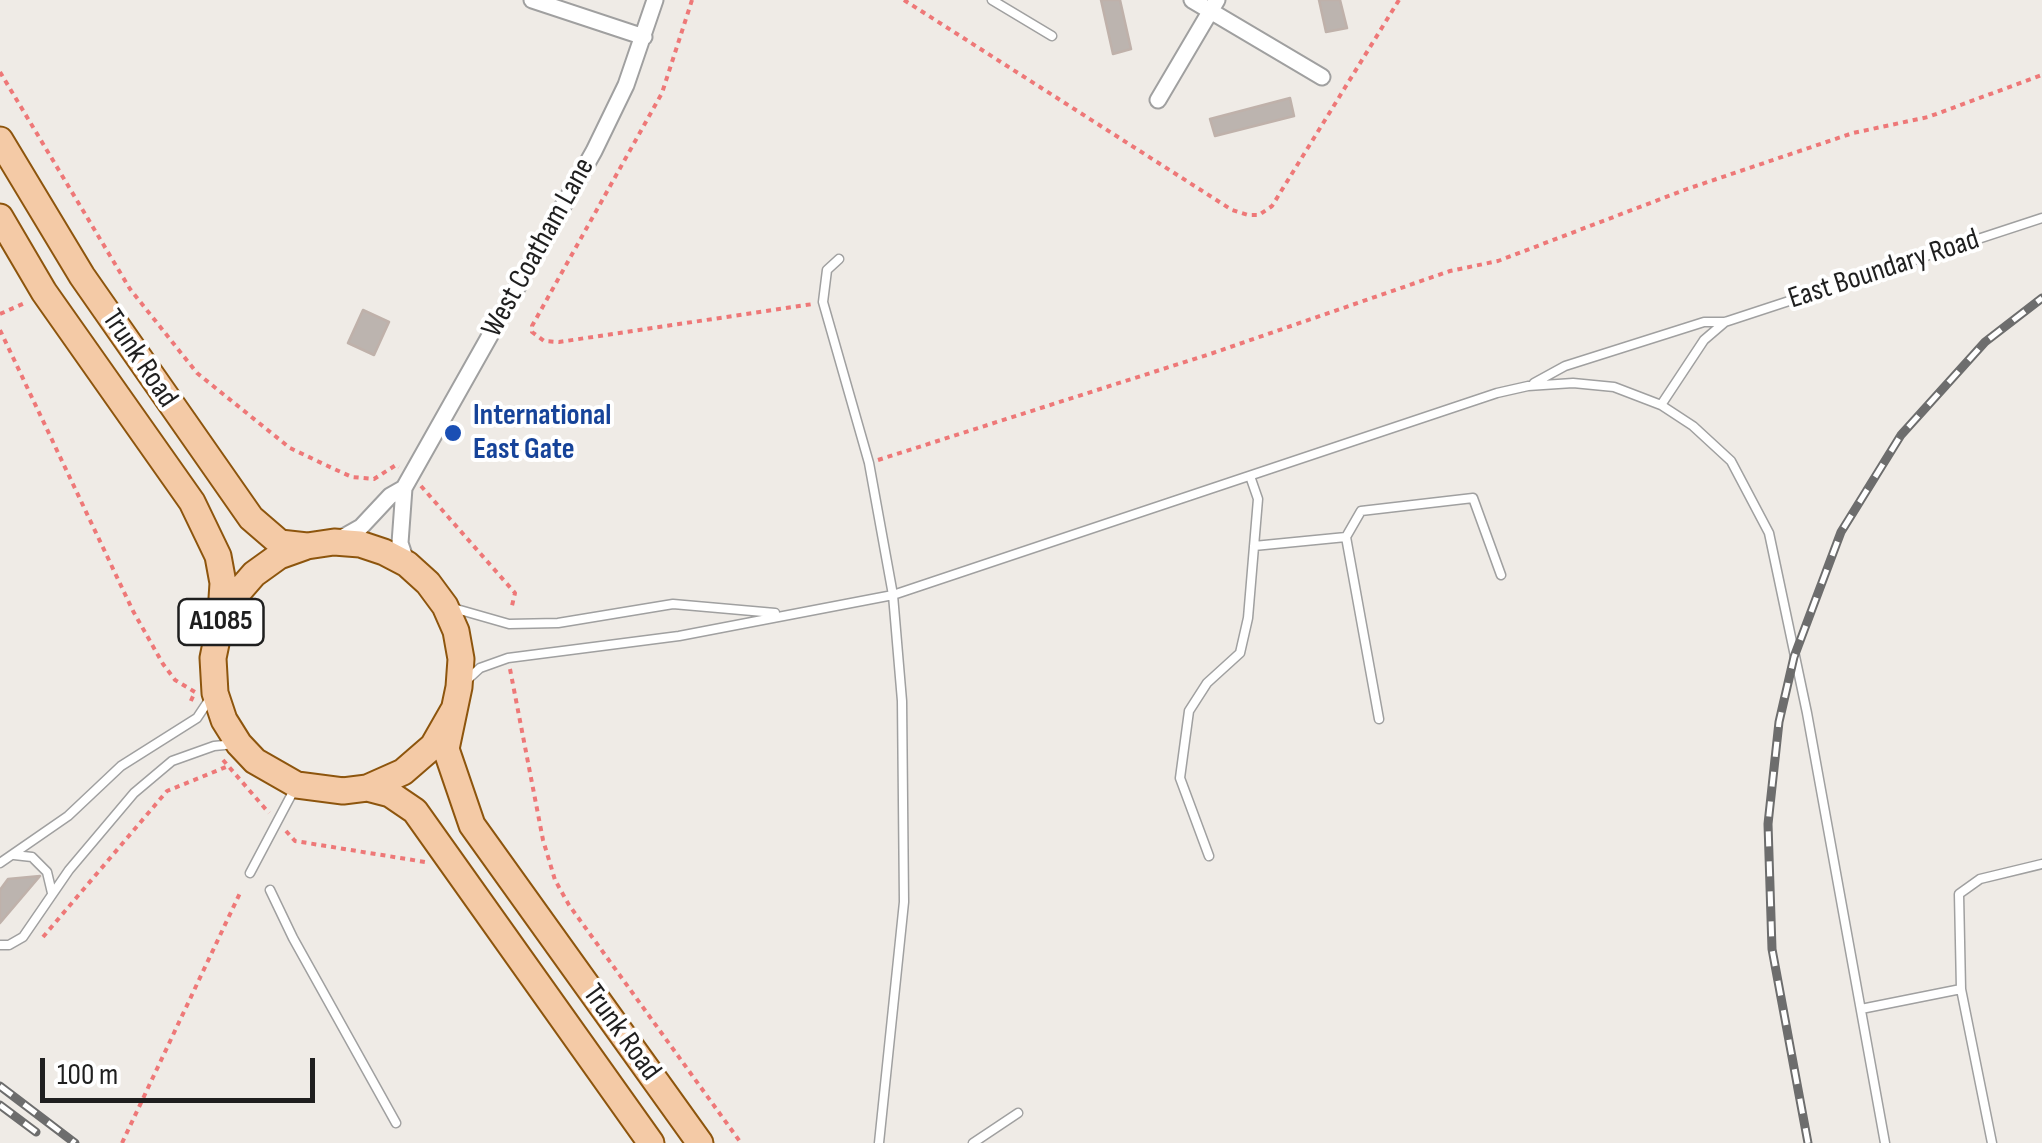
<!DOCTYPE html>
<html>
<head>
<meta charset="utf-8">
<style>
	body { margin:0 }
	#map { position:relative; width:2042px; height:1143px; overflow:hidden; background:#efebe6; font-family:"Sofia Sans Condensed",sans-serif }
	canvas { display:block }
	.scale { position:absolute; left:40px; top:1058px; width:275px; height:45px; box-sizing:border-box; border:5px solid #1f1f1f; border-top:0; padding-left:12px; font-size:30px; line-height:35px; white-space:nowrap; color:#1f1f1f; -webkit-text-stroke:8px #fff; paint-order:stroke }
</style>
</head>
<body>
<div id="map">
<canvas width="2042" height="1143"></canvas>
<div class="scale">100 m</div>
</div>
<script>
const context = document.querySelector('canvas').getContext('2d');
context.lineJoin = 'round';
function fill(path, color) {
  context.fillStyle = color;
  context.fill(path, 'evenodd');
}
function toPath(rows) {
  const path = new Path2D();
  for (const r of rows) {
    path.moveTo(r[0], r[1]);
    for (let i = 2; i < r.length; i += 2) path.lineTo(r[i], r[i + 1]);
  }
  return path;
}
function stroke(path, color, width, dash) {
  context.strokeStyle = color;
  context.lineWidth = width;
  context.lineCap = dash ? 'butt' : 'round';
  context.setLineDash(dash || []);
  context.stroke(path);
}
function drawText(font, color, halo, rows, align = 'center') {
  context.font = font + ' "Sofia Sans Condensed",sans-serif';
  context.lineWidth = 8;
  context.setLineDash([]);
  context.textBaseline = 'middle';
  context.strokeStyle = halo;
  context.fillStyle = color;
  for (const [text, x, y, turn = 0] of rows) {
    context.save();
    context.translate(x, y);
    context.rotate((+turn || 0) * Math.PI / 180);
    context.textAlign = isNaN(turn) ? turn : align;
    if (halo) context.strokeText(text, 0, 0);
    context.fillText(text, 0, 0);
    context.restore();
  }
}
const building = toPath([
	[1101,0,1120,0,1131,49,1113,54,1101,0],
	[1319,0,1340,0,1347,28,1326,32,1319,0],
	[1290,98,1294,116,1215,136,1210,119,1290,98],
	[363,310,389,322,374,355,348,343,363,310],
	[40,876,0,923,0,890,8,879,40,876]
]);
fill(building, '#bcb4af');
stroke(building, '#bfb1aa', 2.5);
const lane = toPath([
	[992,0,1052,36],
	[839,259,827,270,823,302,869,463,893,595,902,701,904,902,879,1143],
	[1534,383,1565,366,1704,322,1725,322,2042,218],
	[1661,405,1704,340,1725,322],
	[1346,537,1361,511,1473,498,1501,575],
	[1254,546,1346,537,1379,719],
	[453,608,509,624,558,623,673,604,775,613],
	[467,680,480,668,508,658,679,636,893,595,1497,393,1528,386,1573,383,1614,387,1661,405,1693,426,1731,461,1769,533,1807,713,1885,1143],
	[14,855,32,857,47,872,52,893],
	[1209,856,1180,778,1189,711,1207,683,1240,653,1248,618,1258,499,1250,476],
	[0,863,68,816,121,766,197,718,209,700],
	[250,873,295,788],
	[270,890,293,938,396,1123],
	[0,945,9,945,23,937,69,870,134,793,172,761,214,746,235,744],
	[1861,1009,1961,989],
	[973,1143,1018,1113],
	[1992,1143,1961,989,1959,894,1980,879,2042,864]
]);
const street = toPath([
	[532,0,644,37],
	[1192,0,1322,77],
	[1158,100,1217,0],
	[338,540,361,527,390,496,404,488],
	[407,564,400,543,404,488,594,151,626,85,655,0]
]);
const primary = toPath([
	[0,140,82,276,251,518,280,543,307,546],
	[0,217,44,292,192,502,218,556,223,583,221,614],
	[453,711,433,746,403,772,367,788,343,791,297,785,255,761,239,744,224,720,215,693,213,658,220,624,234,597,254,574,279,556,307,546,334,542,360,544,384,552,407,564,428,583,445,606,456,631,461,659,459,687,446,749,472,825,700,1143],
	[367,788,390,794,415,811,651,1143]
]);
stroke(lane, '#a0a0a0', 11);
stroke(street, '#a0a0a0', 19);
stroke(primary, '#8d550d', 29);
stroke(toPath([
	[692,0,662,93,532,326,532,332,544,341,559,342,813,304],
	[904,0,1232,210,1248,215,1259,215,1272,206,1399,0],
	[0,72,130,289,197,373,290,448,332,468,352,477,374,479,396,465,399,467],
	[0,314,27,302],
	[0,330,133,611,163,664,175,680,195,692,189,705],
	[878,460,1213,353,1450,271,1498,261,1687,189,1853,133,1928,117,2042,75],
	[421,486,515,593,511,610],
	[510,669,543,840,555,880,569,905,741,1143],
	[223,760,269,813],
	[286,831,295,841,425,862],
	[43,937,167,791,226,767],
	[122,1143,240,893]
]), '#ee7878', 4, [5, 5]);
stroke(lane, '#fff', 8);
stroke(street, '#fff', 15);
stroke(primary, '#f4caa6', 25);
const rail = toPath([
	[0,1086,75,1143],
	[0,1105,36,1132],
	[1808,1143,1772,949,1768,824,1779,722,1794,657,1841,532,1901,435,1985,342,2042,298]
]);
stroke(rail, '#6d6d6d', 9);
stroke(rail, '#fff', 5, [15]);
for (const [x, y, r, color] of [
	[453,433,10,"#1a4fb4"]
]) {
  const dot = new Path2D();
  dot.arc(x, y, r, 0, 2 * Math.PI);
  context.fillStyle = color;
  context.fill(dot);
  stroke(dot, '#fff', 4);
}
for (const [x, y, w] of [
	[221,622,85]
]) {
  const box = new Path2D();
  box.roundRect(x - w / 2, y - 23, w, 46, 8);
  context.fillStyle = '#fff';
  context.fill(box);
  stroke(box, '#1f1f1f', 2.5);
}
drawText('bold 28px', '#1f1f1f', null, [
	["A1085",221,622]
]);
drawText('30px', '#1f1f1f', '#fff', [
	["West Coatham Lane",539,248,-61],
	["East Boundary Road",1884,270,-18],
	["Trunk Road",139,359,56],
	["Trunk Road",621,1033,54]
]);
drawText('bold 30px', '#164399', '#fff', [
	["International",473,416],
	["East Gate",473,450]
], 'left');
</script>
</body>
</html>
